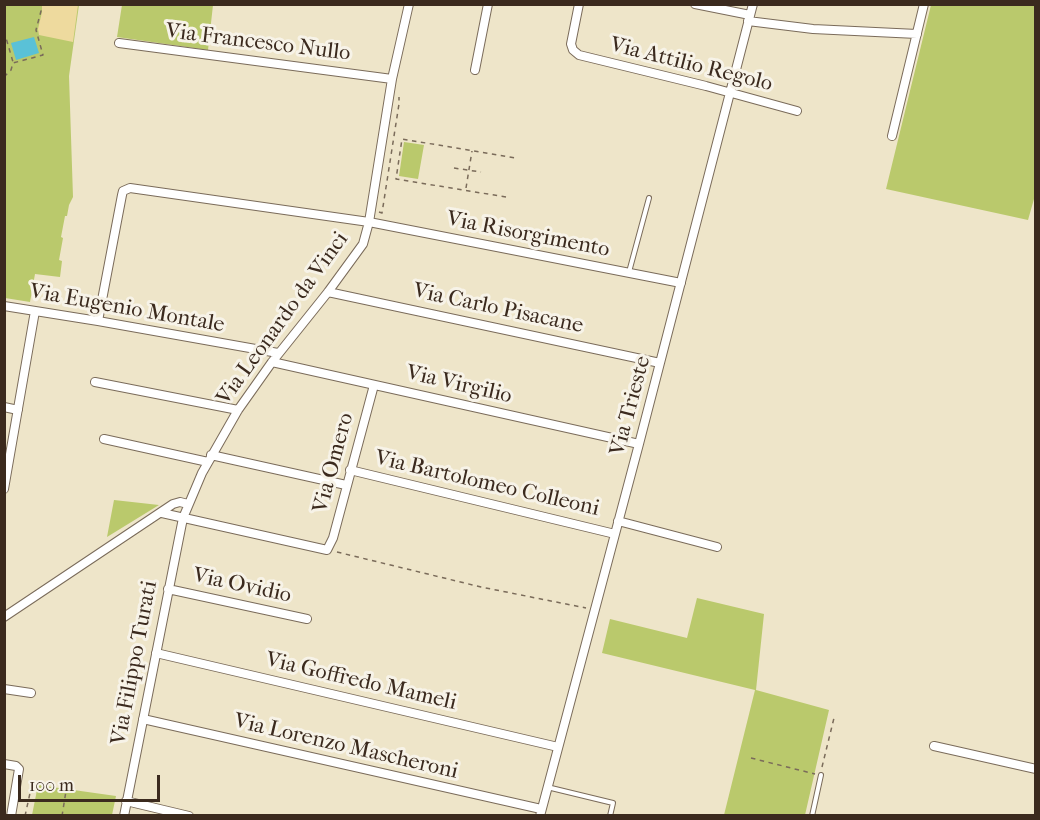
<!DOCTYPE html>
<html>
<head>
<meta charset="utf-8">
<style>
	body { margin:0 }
	#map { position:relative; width:1040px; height:820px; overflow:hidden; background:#eee5c9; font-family:"IM FELL French Canon",serif }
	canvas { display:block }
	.frame { position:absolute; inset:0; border:6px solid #3b2a1e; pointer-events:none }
	.scale { position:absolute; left:18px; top:775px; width:142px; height:27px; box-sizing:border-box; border:3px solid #3b2a1e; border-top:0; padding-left:8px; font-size:18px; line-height:21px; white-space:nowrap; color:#3b2a1e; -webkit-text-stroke:4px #f7f3e8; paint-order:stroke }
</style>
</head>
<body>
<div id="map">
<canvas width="1040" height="820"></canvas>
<div class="frame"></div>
<div class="scale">100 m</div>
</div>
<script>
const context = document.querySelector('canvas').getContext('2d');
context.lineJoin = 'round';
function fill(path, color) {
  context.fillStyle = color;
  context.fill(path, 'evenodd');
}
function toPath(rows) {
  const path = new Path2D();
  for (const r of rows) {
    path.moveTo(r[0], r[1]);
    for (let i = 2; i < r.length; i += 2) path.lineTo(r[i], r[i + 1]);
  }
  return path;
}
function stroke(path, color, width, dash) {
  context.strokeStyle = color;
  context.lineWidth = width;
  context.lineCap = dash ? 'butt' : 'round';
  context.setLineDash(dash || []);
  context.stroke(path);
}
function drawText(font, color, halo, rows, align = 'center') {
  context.font = font + ' "IM FELL French Canon",serif';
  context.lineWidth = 6;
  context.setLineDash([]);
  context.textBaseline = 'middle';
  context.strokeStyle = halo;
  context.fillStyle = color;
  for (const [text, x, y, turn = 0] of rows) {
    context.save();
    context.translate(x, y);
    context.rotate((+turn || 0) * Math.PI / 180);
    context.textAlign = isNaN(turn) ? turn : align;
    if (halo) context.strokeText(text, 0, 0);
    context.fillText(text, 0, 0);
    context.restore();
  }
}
fill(toPath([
	[5,5,79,5,69,76,73,197,69,205,67,216,65,216,61,237,63,238,59,260,62,261,60,277,35,274,30,302,5,298],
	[122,5,213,5,208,50,117,37],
	[931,5,1035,5,1036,192,1028,220,886,189],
	[404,142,424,145,418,179,399,176],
	[114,500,159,505,107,537],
	[697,598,764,614,756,690,829,710,805,815,724,815,755,690,602,653,610,619,687,638],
	[38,785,116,796,112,815,32,815]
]), '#bac96c');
fill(toPath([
	[42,5,78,5,73,42,39,35,38,29,42,12]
]), '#eeda9e');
fill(toPath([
	[34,37,39,53,16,60,11,43]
]), '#5ac1d7');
const service = toPath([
	[629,272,649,198],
	[547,787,613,803,610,816],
	[812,816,821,775]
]);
const minor = toPath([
	[579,4,571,44,573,50,579,55,706,86,797,111],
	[695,4,750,15],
	[748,21,813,29,917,34],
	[119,43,392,79],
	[475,70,488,4],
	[892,136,924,4],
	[328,292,660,363],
	[4,306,98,321,278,353],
	[98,321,122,195,123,191,130,188,369,222,681,283],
	[272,362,639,444],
	[95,382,238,410],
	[4,407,18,410],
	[104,439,208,462],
	[211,455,346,485],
	[350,470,615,534],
	[4,489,35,311],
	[162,513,327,550,333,538,374,385],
	[618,521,717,547],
	[168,589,307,619],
	[4,617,173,504,180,502,188,504],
	[156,653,558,747],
	[4,689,31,693],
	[143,719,541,809],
	[934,746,1036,769],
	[4,764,16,766,19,769,11,816],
	[126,801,189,816],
	[124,816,183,518,202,473,238,410,272,362,328,292,363,244,369,222,392,79,409,4],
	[540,816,639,444,753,4]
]);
stroke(service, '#7a6b5a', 6);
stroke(minor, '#7a6b5a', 10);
stroke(toPath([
	[4,31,13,62],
	[4,77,11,70,13,63,43,55,36,30,41,11,40,4],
	[454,168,481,172],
	[466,188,472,151],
	[506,197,396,179,402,139,516,158],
	[379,212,382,213,399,104,399,97],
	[337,552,481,587,586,608],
	[751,758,815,774],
	[822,767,834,718],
	[25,816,32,784],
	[62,816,66,791]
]), '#7a6b5a', 1.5, [4.5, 4.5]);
stroke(service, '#fff', 4);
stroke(minor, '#fff', 8);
drawText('22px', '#3b2a1e', '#f7f3e8', [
	["Via Francesco Nullo",258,43,7],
	["Via Attilio Regolo",691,65,14],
	["Via Risorgimento",528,235,11],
	["Via Eugenio Montale",127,309,10],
	["Via Carlo Pisacane",498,309,12],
	["Via Leonardo da Vinci",283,319,-54],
	["Via Virgilio",459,385,13],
	["Via Trieste",631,406,-75],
	["Via Omero",334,463,-75],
	["Via Bartolomeo Colleoni",487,484,13],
	["Via Ovidio",242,586,12],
	["Via Filippo Turati",135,663,-79],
	["Via Goffredo Mameli",361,682,13],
	["Via Lorenzo Mascheroni",346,747,13]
]);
</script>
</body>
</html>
